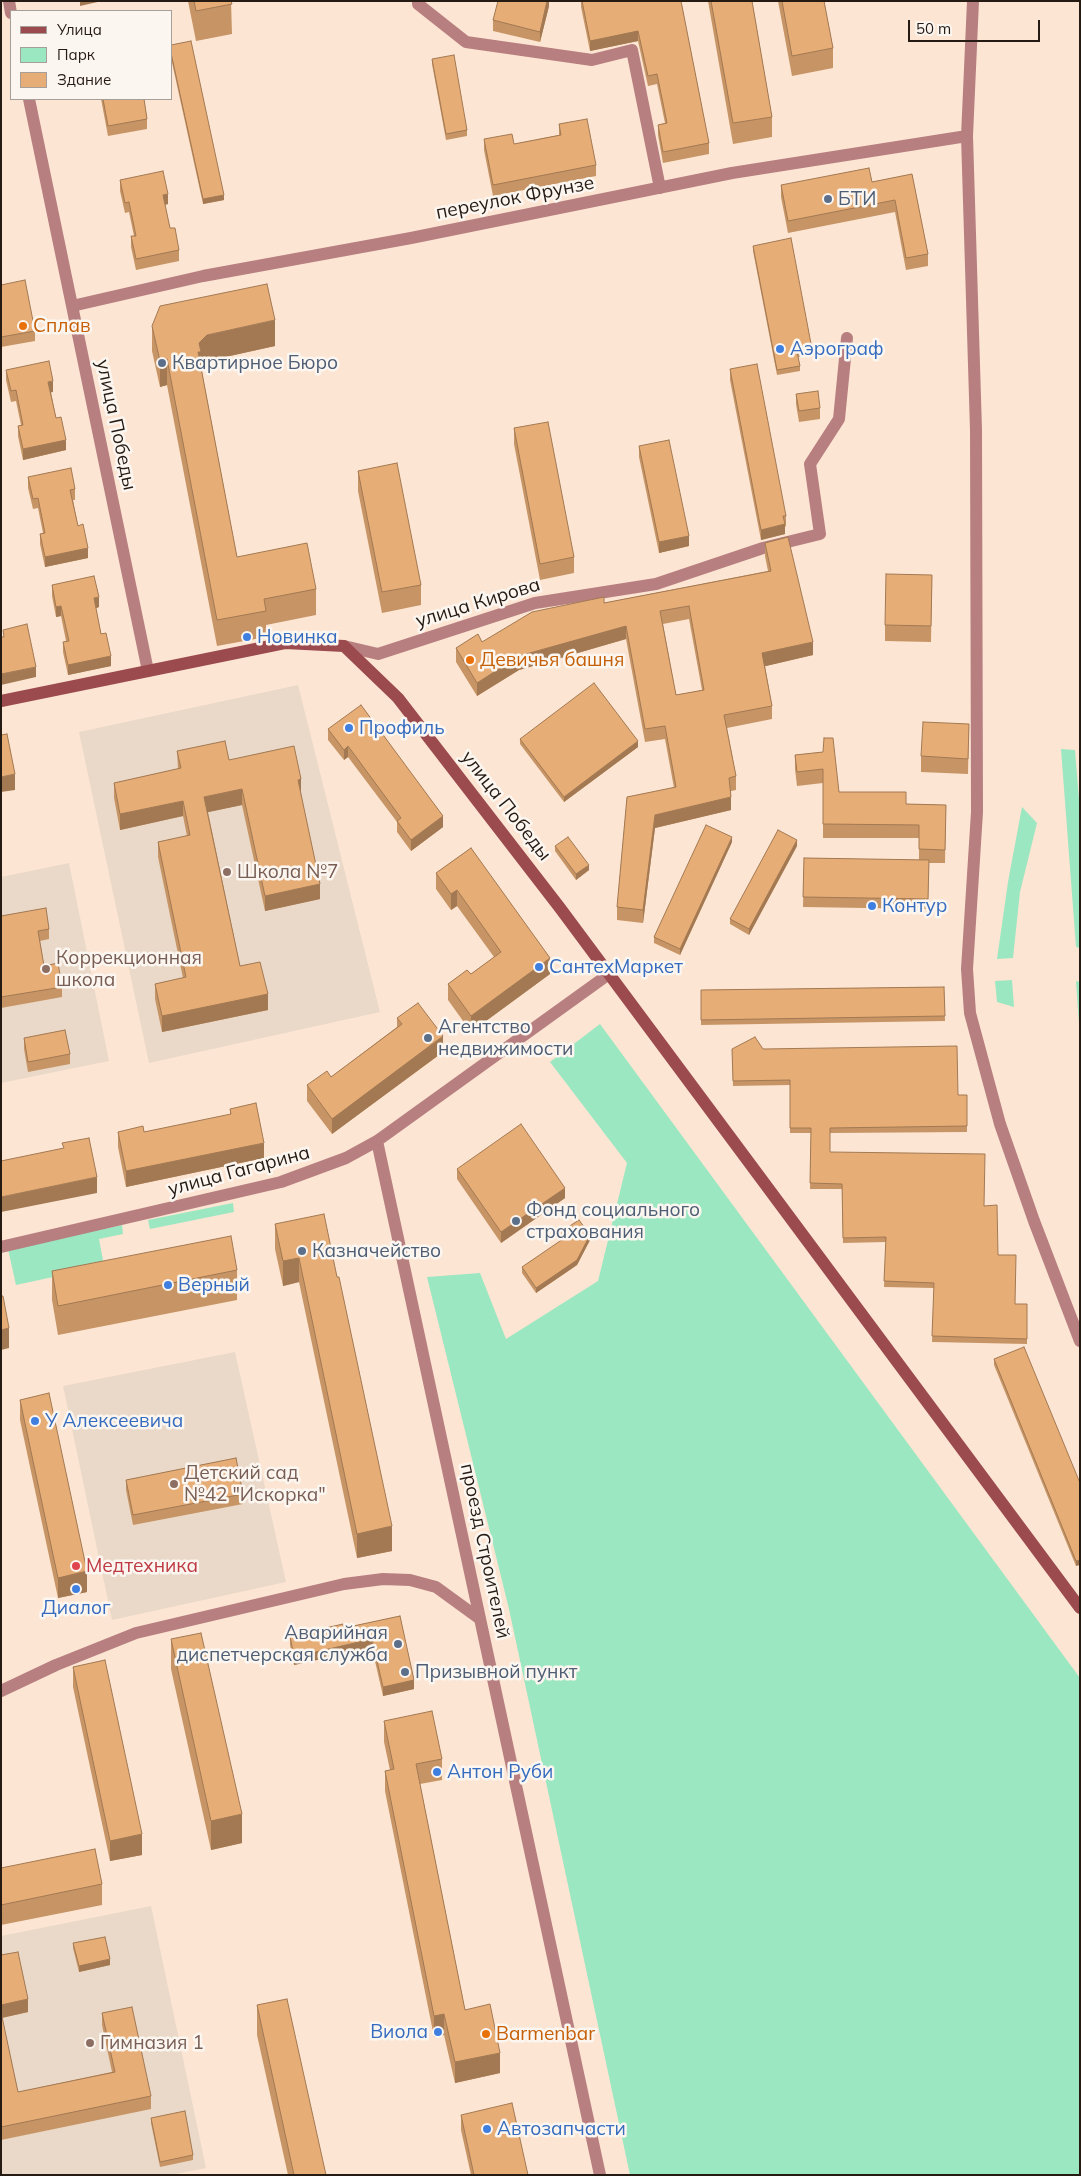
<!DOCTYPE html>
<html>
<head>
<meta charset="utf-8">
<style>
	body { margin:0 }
	#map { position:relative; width:1081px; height:2176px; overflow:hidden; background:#fde5d3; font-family:Mulish,sans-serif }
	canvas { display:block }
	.frame { position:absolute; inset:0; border:2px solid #261b13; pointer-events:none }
	.legend { position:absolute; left:10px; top:10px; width:162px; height:90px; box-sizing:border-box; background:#fcf6f1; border:1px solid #a69e98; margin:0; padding:6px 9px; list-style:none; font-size:15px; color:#261b13 }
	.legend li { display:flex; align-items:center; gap:10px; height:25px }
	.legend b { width:25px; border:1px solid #a69e98 }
	.scale { position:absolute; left:908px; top:20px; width:132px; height:22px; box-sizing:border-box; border:2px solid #261b13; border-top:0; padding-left:6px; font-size:15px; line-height:18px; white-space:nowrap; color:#261b13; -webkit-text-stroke:4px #fcf6f1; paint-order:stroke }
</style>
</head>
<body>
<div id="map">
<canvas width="1081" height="2176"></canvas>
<div class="frame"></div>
<ul class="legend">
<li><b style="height:6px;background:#9b4a4e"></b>Улица</li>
<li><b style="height:14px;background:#9be7c1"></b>Парк</li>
<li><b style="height:14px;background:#e7ad76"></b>Здание</li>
</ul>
<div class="scale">50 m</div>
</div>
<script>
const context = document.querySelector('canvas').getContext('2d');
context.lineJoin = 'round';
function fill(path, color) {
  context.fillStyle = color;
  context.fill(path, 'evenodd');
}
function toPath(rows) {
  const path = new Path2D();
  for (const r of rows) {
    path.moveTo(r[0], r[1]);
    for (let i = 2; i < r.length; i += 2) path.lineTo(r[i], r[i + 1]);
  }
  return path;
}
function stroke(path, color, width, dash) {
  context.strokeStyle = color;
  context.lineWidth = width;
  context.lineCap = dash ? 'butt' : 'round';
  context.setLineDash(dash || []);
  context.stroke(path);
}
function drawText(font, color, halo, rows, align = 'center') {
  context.font = font + ' Mulish,sans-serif';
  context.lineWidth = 5;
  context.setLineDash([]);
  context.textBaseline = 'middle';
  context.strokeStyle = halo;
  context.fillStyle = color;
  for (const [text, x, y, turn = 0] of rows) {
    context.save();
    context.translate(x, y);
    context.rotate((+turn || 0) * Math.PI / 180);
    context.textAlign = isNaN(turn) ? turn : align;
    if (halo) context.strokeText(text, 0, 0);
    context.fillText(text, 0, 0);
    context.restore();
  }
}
fill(toPath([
	[298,685,380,1012,149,1063,79,732],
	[69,863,109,1061,1,1083,1,877],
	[235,1352,286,1582,112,1620,63,1386],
	[151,1906,206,2168,171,2175,1,2175,1,1936]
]), '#ead9c8');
fill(toPath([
	[1061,749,1075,750,1080,812,1080,948,1076,947],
	[1022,807,1037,823,1020,892,1013,958,997,959,1008,882],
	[1012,980,1014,1007,997,1002,995,981],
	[1076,981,1080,982,1080,1024,1079,1024],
	[600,1024,1080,1678,1080,2175,630,2175,509,1609,427,1277,480,1273,506,1339,598,1281,627,1163,550,1062],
	[233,1203,234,1212,150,1229,148,1220],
	[122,1225,123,1234,99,1239,104,1266,16,1285,8,1249]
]), '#9be7c1');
stroke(toPath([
	[9,1,11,13],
	[418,1,418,4,466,42,592,60,632,50,660,188],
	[973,1,967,136,976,430,977,812,967,969,970,1013,1000,1124,1034,1221,1080,1341],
	[29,99,148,671],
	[72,306,203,276,411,238,732,173,967,136],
	[344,646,378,654,535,603,656,584,763,548,820,534,810,464,839,419,847,338],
	[377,1141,600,2175],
	[1,1247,281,1182,346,1158,377,1141,609,974],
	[1,1691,56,1665,136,1633,344,1584,383,1579,410,1580,436,1587,480,1619]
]), '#b87f80', 12);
stroke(toPath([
	[1,701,285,643,344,646,398,698,560,908,1080,1608]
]), '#9b4a4e', 12);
fill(toPath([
	[188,1,231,1,232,34,196,41],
	[549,1,549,6,540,42,493,31,493,20],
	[581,1,681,1,709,143,709,154,663,163,658,135,658,125,665,123,657,84,648,86,638,41,590,51,581,7],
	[708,1,752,1,772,117,772,137,733,144],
	[778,1,824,1,833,48,833,68,792,76],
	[171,45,224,200,203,204,171,58],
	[432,59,467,130,467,136,446,140,432,64],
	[101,99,144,99,147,119,147,129,108,136],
	[559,124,596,165,596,176,493,196,484,150,484,139,514,144,559,135],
	[912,174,928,254,928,266,906,270,895,212,788,233,781,197,781,185,872,182],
	[120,180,168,204,165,205,170,228,179,250,179,261,136,270,131,247,131,236,134,236,129,212,125,213,120,191],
	[753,246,812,349,812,354,798,357,800,366,800,371,777,375,753,251],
	[1,285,35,331,35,341,1,347],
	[152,326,275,346,207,361,201,367,237,557,316,589,316,615,266,625,266,637,217,646,167,385,160,387,152,351],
	[730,369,786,516,786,526,785,527,785,534,761,540,730,380],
	[6,370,53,392,51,392,56,418,66,450,23,460,18,436,18,426,21,425,16,401,11,402,6,380],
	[796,394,820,408,820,419,799,422,796,404],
	[514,428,574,557,574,573,540,580,514,444],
	[639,446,689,546,659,553,639,457],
	[358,471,421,585,421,605,382,613,358,491],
	[28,477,75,489,75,500,73,500,78,526,88,558,45,567,40,544,40,534,43,533,38,508,33,509,28,488],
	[765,543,813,655,765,666,772,706,772,719,727,728,736,776,736,790,731,791,731,810,655,828,643,923,617,920,617,907,627,797,674,788,665,739,645,742,626,639,519,670,477,696,456,662,456,648,482,642,604,603,768,571,765,556],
	[689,619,702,690,676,695,663,624],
	[932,575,931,642,885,641,885,625],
	[52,585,99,607,96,608,101,634,111,666,68,675,63,652,63,642,66,641,61,616,56,617,52,596],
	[969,724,968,774,921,772,921,756],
	[328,729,443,827,411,851,397,832,397,822,348,757,344,760,328,740],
	[520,739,638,747,564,802,520,744],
	[177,751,229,760,301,794,320,899,265,911,242,805,208,812,240,966,268,1010,162,1032,155,999,155,984,183,978,158,857,158,842,187,836,183,816,120,830,114,798,114,783,178,769],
	[823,752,839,792,906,804,946,805,945,863,929,863,928,909,803,907,804,858,919,860,919,838,823,838,823,783,797,786,795,769,795,755],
	[732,842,680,955,654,943,654,937],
	[555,846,589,870,576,880,555,851],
	[797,846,749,935,730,924,730,919],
	[471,848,550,974,471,1032,448,1000,448,984,471,974,494,957,457,906,451,910,436,889,436,873],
	[1,916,49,929,49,939,40,941,44,966,62,987,62,997,1,1008],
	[944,987,945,1021,701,1025,701,990],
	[397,1018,443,1052,332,1134,307,1101,307,1085,331,1077,397,1027],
	[24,1038,70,1054,70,1064,28,1072,24,1049],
	[732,1049,763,1049,958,1095,967,1095,967,1132,830,1133,830,1152,984,1206,998,1255,1015,1304,1027,1304,1027,1344,932,1342,934,1288,884,1287,886,1242,843,1243,842,1189,810,1189,811,1133,790,1133,790,1085,733,1086],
	[230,1109,264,1158,126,1187,118,1147,118,1132,144,1132,230,1115],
	[457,1169,565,1198,501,1243,457,1179],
	[275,1224,337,1277,392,1551,357,1558,299,1282,283,1286,275,1249],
	[559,1233,590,1240,577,1265,536,1293,522,1273,522,1267,561,1241,559,1238],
	[237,1270,237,1300,58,1335,52,1300,52,1271],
	[994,1359,1080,1483,1076,1566,994,1365],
	[20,1400,87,1592,58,1598,20,1420],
	[126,1480,243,1494,243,1504,133,1525,126,1490],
	[400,1616,414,1689,383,1696,372,1648,294,1665,290,1645,290,1636,344,1628],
	[171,1639,242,1843,211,1850,171,1669],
	[73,1667,142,1855,110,1861,73,1687],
	[384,1721,442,1759,442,1780,420,1784,465,2010,500,2073,455,2083,444,2035,434,2037,385,1791,385,1771,390,1770,384,1742],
	[1,1868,102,1884,102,1905,1,1925],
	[73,1943,110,1965,79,1972,73,1948],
	[1,1955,28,2012,2,2018,18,2092,112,2072,102,2025,102,2013,151,2096,151,2109,1,2140],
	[257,2005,326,2175,288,2175,257,2035],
	[461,2115,528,2175,471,2175,461,2130],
	[151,2118,193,2155,193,2160,160,2167,151,2123]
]), '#c79565');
fill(toPath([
	[80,1,102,1,80,6],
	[547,1,549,1,549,6,540,42,540,32],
	[638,31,638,41,590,51,590,41],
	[168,194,168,204,163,205,163,195],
	[224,195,224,200,203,204,203,199],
	[275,320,275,346,207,361,201,367,198,352,199,343,207,335],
	[167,359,167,385,160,387,160,361],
	[53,381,53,392,48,393,48,382],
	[66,440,66,450,23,460,23,449],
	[785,524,785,534,761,540,761,530],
	[689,536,689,546,659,553,659,542],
	[88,548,88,558,45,567,45,557],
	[99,597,99,607,94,609,94,598],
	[61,606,61,616,56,617,56,607],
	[626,626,626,639,519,670,477,696,477,683,519,656],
	[813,642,813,655,762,667,762,653],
	[111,656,111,666,68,675,68,665],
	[36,667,36,677,1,685,1,674],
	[638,741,638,747,564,802,564,797],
	[348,746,348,757,344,760,344,750],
	[15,774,15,790,1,792,1,777],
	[301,779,301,795,298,780],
	[242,789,242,805,204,813,204,797],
	[731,797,731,810,655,828,643,923,643,910,655,815],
	[183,801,183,816,120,830,120,814],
	[443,816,443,827,411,851,411,840],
	[732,837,732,842,680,955,680,949],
	[797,840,797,846,749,935,749,929],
	[589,865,589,870,576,880,576,874],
	[320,884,320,899,265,911,265,896],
	[457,890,457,906,451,910,451,894],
	[550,958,550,974,471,1032,471,1016],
	[268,994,268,1010,162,1032,162,1016],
	[443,1036,443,1052,332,1134,332,1119],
	[264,1143,264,1158,126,1187,126,1171],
	[97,1177,97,1193,1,1212,1,1197],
	[565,1188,565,1198,501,1243,501,1232],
	[590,1235,590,1240,577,1265,536,1293,536,1288],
	[299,1258,299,1282,283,1286,283,1261],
	[9,1328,9,1348,1,1350,1,1330],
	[392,1526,392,1551,357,1558,357,1534],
	[1080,1560,1080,1565,1076,1566,1076,1561],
	[87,1571,87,1592,58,1598,58,1578],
	[372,1639,372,1648,294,1665,294,1657],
	[414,1680,414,1689,383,1696,383,1687],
	[242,1814,242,1843,211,1850,211,1821],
	[142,1834,142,1855,110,1861,110,1841],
	[110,1959,110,1965,79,1972,79,1966],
	[28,1999,28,2012,1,2018,1,2005],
	[444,2014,444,2035,434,2037,434,2016],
	[500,2053,500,2073,455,2083,455,2062]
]), '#a27953');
const building = toPath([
	[194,1,231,1,232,4,196,11,194,1],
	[498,1,547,1,540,32,493,20,498,1],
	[582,1,681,1,709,143,663,152,658,125,667,123,657,74,648,76,638,31,590,41,582,1],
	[711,1,752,1,772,117,733,123,711,1],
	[782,1,824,1,833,48,792,56,782,1],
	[191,41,224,195,203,199,171,53,171,45,191,41],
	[454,55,467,130,446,134,432,59,454,55],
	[103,99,144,99,147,119,108,126,103,99],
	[587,119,596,165,493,185,484,139,512,134,514,144,561,135,559,124,587,119],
	[869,168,872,182,912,174,928,254,906,258,895,200,788,221,781,185,869,168],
	[163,171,168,194,163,195,170,228,175,228,179,250,136,259,131,236,136,236,129,202,125,203,120,180,163,171],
	[791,238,812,349,797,352,800,366,777,370,753,246,791,238],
	[25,280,35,331,1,337,1,285,25,280],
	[267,284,275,320,207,335,199,343,201,352,198,352,237,557,307,543,316,589,264,599,266,611,217,620,167,359,160,361,152,326,160,306,267,284],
	[49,361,53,381,48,382,56,418,61,417,66,440,23,449,18,426,23,425,16,390,11,391,6,370,49,361],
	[757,364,786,516,783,516,785,524,761,530,730,369,757,364],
	[818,391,820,408,799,411,796,394,818,391],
	[548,422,574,557,540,564,514,428,548,422],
	[669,440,689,536,659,542,639,446,669,440],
	[397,463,421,585,382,592,358,471,397,463],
	[71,468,75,489,70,490,78,526,83,524,88,548,45,557,40,534,45,533,38,498,33,499,28,477,71,468],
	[788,537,813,642,762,653,772,706,724,715,736,776,729,778,731,797,655,815,643,910,617,907,627,797,676,787,665,726,645,729,626,626,519,656,477,683,456,648,478,634,482,642,532,612,604,597,604,603,771,571,765,543,788,537],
	[689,606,704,690,676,695,660,611,689,606],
	[886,574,932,575,931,626,885,625,886,574],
	[94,576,99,597,94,598,101,634,106,633,111,656,68,665,63,642,69,641,61,606,56,607,52,585,94,576],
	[27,624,36,667,1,674,1,637,4,637,3,630,27,624],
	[594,683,638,741,564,797,520,739,594,683],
	[361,705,443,816,411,840,397,821,401,818,348,746,344,750,328,729,361,705],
	[923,722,969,724,968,759,921,756,923,722],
	[7,734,15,774,1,777,1,735,7,734],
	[824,738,833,738,839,792,906,792,906,804,946,805,945,850,919,849,919,825,823,824,823,769,797,772,795,755,823,752,824,738],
	[225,741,229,760,294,746,301,779,298,780,320,884,265,896,242,789,204,797,240,966,260,962,268,994,162,1016,155,984,186,977,158,842,190,835,183,801,120,814,114,783,181,768,177,751,225,741],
	[706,825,732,837,680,949,654,937,706,825],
	[778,830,797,840,749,929,730,919,778,830],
	[568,837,589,865,576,874,555,846,568,837],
	[471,848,550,958,471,1016,448,984,467,970,471,974,501,952,457,890,451,894,436,873,471,848],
	[804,858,929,860,928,899,803,897,804,858],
	[46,908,49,929,38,931,44,966,58,963,62,987,1,997,1,916,46,908],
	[944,987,945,1016,701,1020,701,990,944,987],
	[418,1003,443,1036,332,1119,307,1085,327,1071,331,1077,402,1024,397,1018,418,1003],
	[65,1030,70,1054,28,1062,24,1038,65,1030],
	[755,1037,763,1049,957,1046,958,1095,967,1095,967,1126,830,1128,830,1152,985,1154,984,1206,997,1205,998,1255,1016,1255,1015,1304,1027,1304,1027,1339,932,1336,934,1283,884,1281,886,1237,843,1238,842,1184,810,1183,811,1128,790,1128,790,1080,733,1081,732,1049,755,1037],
	[256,1103,264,1143,126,1171,118,1132,143,1126,144,1132,231,1114,230,1109,256,1103],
	[521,1124,565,1188,501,1232,457,1169,521,1124],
	[89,1138,97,1177,1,1197,1,1161,64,1148,62,1143,89,1138],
	[324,1214,337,1277,339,1277,392,1526,357,1534,299,1258,283,1261,275,1224,324,1214],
	[579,1220,590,1235,577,1260,536,1288,522,1267,563,1239,559,1233,579,1220],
	[231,1236,237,1270,58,1306,52,1271,231,1236],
	[1,1296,3,1296,9,1328,1,1330,1,1296],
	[1024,1347,1080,1483,1080,1560,1076,1561,994,1359,1024,1347],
	[49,1393,87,1571,58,1578,20,1400,49,1393],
	[236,1458,243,1494,133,1515,126,1480,236,1458],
	[400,1616,414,1680,383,1687,372,1639,294,1657,290,1636,343,1624,344,1628,400,1616],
	[201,1633,242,1814,211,1821,171,1639,201,1633],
	[105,1660,142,1834,110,1841,73,1667,105,1660],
	[432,1711,442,1759,416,1764,465,2010,490,2004,500,2053,455,2062,444,2014,434,2016,385,1771,394,1769,384,1721,432,1711],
	[95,1849,102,1884,1,1905,1,1868,95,1849],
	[105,1937,110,1959,79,1966,73,1943,105,1937],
	[18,1952,28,1999,1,2005,1,1955,18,1952],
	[287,1999,326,2175,294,2175,257,2005,287,1999],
	[132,2007,151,2096,1,2127,1,2012,18,2092,115,2072,102,2013,132,2007],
	[512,2103,528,2175,474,2175,461,2115,512,2103],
	[185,2111,193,2155,160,2162,151,2118,185,2111]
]);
fill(building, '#e7ad76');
stroke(building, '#a27953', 1);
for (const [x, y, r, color] of [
	[828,199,5,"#5c6f8a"],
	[23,326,5,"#e8710a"],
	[780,349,5,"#3f7fe0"],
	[162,363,5,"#5c6f8a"],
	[247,637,5,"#3f7fe0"],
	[470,660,5,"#e8710a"],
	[349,728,5,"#3f7fe0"],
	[227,872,5,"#8d6e63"],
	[872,906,5,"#3f7fe0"],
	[539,967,5,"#3f7fe0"],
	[46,969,5,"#8d6e63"],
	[428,1038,5,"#5c6f8a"],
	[516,1221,5,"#5c6f8a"],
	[302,1251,5,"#5c6f8a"],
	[168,1285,5,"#3f7fe0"],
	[35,1421,5,"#3f7fe0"],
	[174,1484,5,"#8d6e63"],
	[76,1566,5,"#e0444e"],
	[76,1589,5,"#3f7fe0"],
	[398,1644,5,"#5c6f8a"],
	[405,1672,5,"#5c6f8a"],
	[437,1772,5,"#3f7fe0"],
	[438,2032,5,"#3f7fe0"],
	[486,2034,5,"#e8710a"],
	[90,2043,5,"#8d6e63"],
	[487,2129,5,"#3f7fe0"]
]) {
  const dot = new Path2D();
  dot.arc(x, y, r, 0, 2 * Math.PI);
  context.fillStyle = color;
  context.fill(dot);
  stroke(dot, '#fcf6f1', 2);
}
drawText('19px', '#261b13', '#fcf6f1', [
	["переулок Фрунзе",515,198,-11],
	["улица Победы",116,425,78],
	["улица Кирова",478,603,-17],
	["улица Победы",506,806,52],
	["улица Гагарина",239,1171,-15],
	["проезд Строителей",485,1551,78]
]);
drawText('19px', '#4e5e75', '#fcf6f1', [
	["БТИ",838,199],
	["Квартирное Бюро",172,363],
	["Агентство",438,1027],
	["недвижимости",438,1049],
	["Фонд социального",526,1210],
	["страхования",526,1232],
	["Казначейство",312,1251],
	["Аварийная",388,1633,"right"],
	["диспетчерская служба",388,1655,"right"],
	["Призывной пункт",415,1672]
], 'left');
drawText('19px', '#c56008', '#fcf6f1', [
	["Сплав",33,326],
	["Девичья башня",480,660],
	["Barmenbar",496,2034]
], 'left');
drawText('19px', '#366cbe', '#fcf6f1', [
	["Аэрограф",790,349],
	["Новинка",257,637],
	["Профиль",359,728],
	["Контур",882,906],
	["СантехМаркет",549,967],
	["Верный",178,1285],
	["У Алексеевича",45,1421],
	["Диалог",76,1608,"center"],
	["Антон Руби",447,1772],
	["Виола",428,2032,"right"],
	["Автозапчасти",497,2129]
], 'left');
drawText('19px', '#785e54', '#fcf6f1', [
	["Школа №7",237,872],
	["Коррекционная",56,958],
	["школа",56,980],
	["Детский сад",184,1473],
	["№42 \"Искорка\"",184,1495],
	["Гимназия 1",100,2043]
], 'left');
drawText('19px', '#be3a42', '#fcf6f1', [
	["Медтехника",86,1566]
], 'left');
</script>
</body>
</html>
